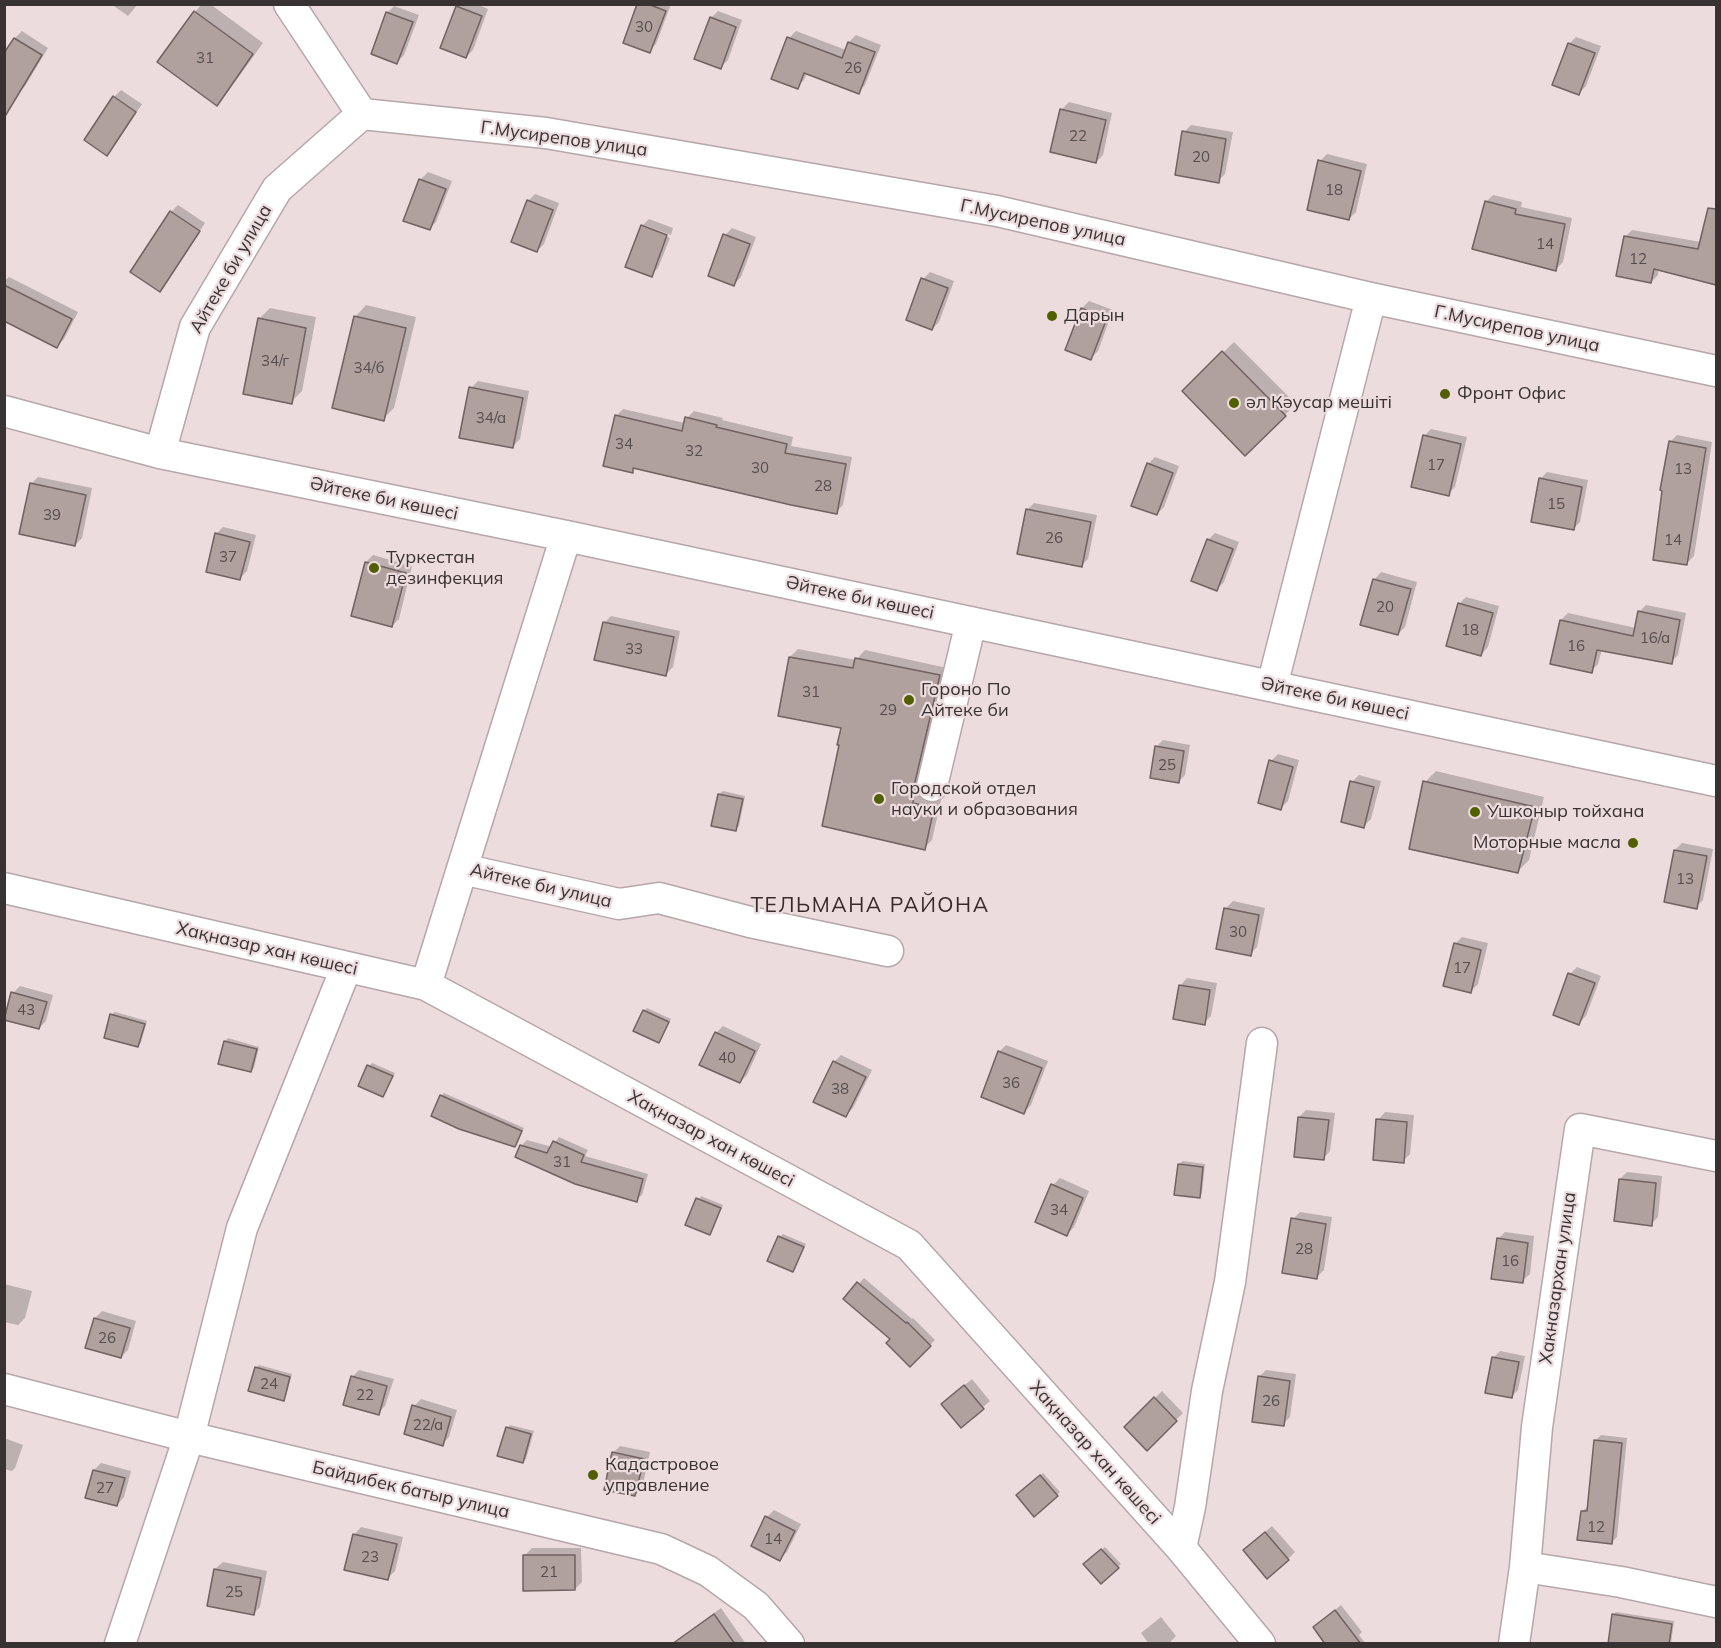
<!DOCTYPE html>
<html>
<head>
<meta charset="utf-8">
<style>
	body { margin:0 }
	#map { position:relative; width:1721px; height:1648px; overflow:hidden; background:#ecdcdd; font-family:Mulish,sans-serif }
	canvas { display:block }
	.frame { position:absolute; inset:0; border:6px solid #383233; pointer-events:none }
</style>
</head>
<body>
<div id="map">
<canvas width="1721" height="1648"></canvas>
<div class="frame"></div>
</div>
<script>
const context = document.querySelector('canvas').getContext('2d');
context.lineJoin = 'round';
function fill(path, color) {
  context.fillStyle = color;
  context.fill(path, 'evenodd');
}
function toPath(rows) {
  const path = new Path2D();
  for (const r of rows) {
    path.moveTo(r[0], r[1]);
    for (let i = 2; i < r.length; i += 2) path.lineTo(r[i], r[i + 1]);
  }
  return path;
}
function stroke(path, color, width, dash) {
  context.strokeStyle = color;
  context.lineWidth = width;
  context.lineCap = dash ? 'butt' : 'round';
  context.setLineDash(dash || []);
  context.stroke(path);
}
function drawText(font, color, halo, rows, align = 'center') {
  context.font = font + ' Mulish,sans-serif';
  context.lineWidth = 4.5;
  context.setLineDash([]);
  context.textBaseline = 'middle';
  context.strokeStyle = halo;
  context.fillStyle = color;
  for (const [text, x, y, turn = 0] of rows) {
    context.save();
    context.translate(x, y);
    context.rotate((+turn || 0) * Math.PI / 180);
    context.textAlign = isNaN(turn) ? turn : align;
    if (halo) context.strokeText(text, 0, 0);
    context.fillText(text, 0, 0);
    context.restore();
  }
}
fill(toPath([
	[111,4,138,4,128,16],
	[202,4,210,4,263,43,227,93,216,104,195,12],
	[460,4,476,4,488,9,473,50,466,57,457,7],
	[639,4,671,4,656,44,649,51],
	[394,6,419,15,404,55,397,62,387,13],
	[718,11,742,20,728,60,721,67,711,18],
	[22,31,48,48,25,86,18,93,4,55,15,38],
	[796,31,846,50,849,42,856,35,881,45,865,85,858,92,807,73,804,80,797,87,789,38],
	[1576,37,1601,46,1586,86,1579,93,1569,44],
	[121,90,142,104,117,142,110,149,114,97],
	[1069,102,1112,113,1103,155,1096,162,1052,151,1062,109],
	[1191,125,1233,132,1225,174,1218,181,1184,132],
	[1327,154,1367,164,1356,212,1349,219,1320,161],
	[428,172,452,181,436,222,429,229,405,220,421,179],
	[535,194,559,203,544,244,537,251,528,201],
	[1493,195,1522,202,1521,207,1572,218,1563,262,1556,269,1486,202],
	[178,205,205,223,166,283,160,290,171,212],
	[649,219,673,228,671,235,644,225,644,228,670,238,658,268,651,275,642,226],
	[732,228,756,237,741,277,734,284,725,235],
	[1710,228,1716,229,1716,283,1659,268,1658,275,1651,282,1625,237,1632,230,1701,242],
	[930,272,954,281,939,322,932,329,923,279],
	[9,277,78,312,64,339,57,346,4,319,4,281],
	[1089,301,1113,310,1098,351,1091,358,1082,308],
	[366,305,416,317,394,408,383,419,334,407,356,316],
	[270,308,316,317,302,391,291,402,259,319],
	[1234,342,1296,404,1245,454,1184,391],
	[478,381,529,391,520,439,513,446,471,388],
	[623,409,685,423,687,418,694,411,723,418,722,420,793,437,791,446,852,457,843,505,836,512,636,467,632,471,616,416],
	[1431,429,1467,437,1455,487,1448,494,1424,436],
	[1677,435,1712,442,1694,556,1687,563,1670,442],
	[1155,457,1179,466,1164,507,1157,514,1148,464],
	[1547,472,1588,480,1580,522,1573,529,1540,479],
	[38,477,92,488,82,538,75,545,31,484],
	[1034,503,1097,515,1088,559,1081,566,1027,510],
	[223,527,256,535,247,571,240,578,216,534],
	[1215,533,1239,542,1224,582,1217,589,1208,540],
	[373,555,412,566,399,619,392,626,366,562],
	[1381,572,1417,582,1405,627,1398,634,1374,580],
	[1466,597,1499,606,1488,647,1481,655,1459,604],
	[1646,605,1686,613,1678,655,1671,662,1602,649,1598,664,1591,671,1561,620,1568,613,1636,628,1639,612],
	[611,616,680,631,673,667,666,674,604,623],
	[798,649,856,660,865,650,947,668,923,773,921,795,941,800,932,840,924,848,842,727,790,657],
	[1163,740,1190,745,1185,775,1178,782,1156,747],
	[1278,754,1299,760,1288,801,1281,808,1271,761],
	[1436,771,1544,797,1529,860,1518,871,1425,782],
	[1359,775,1381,781,1371,819,1364,826,1352,782],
	[723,791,745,796,739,826,735,829,719,794],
	[1682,843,1713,849,1703,900,1696,907,1675,850],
	[1233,901,1265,908,1257,947,1250,954,1226,908],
	[1462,937,1488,943,1478,984,1471,991,1455,944],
	[1577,967,1601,976,1586,1016,1579,1023,1555,1014,1570,974],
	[1187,978,1217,983,1211,1016,1204,1023,1180,986],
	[20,986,53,995,46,1021,39,1028,13,993],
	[647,1008,671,1019,659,1041,644,1011],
	[115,1012,147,1021,141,1042,138,1046,111,1015],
	[723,1026,761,1044,747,1075,740,1082,716,1033],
	[228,1038,259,1047,254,1068,250,1071,225,1041],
	[1006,1045,1048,1061,1031,1105,1024,1112,999,1052],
	[841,1055,872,1070,853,1108,846,1115,834,1062],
	[372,1063,395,1073,383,1095,369,1066],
	[444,1093,524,1128,518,1142,515,1145,441,1096],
	[1306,1110,1335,1113,1330,1151,1323,1159,1299,1117],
	[1385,1112,1414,1115,1410,1154,1403,1161,1378,1120],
	[559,1137,588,1150,585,1156,648,1174,642,1195,636,1200,521,1146,527,1140,552,1147],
	[1183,1161,1205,1164,1202,1193,1199,1197,1179,1164],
	[1627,1172,1662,1176,1658,1217,1651,1224,1620,1179],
	[1060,1178,1089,1191,1074,1227,1067,1234,1053,1185],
	[701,1196,723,1205,710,1233,687,1224],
	[1300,1212,1332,1217,1324,1270,1317,1277,1293,1219],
	[1505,1232,1534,1236,1530,1274,1522,1281,1498,1239],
	[783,1234,806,1244,792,1271,780,1237],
	[864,1278,912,1319,913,1318,935,1340,910,1365,892,1339,845,1299],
	[4,1284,32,1291,25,1318,18,1325,4,1322],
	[102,1311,136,1321,128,1350,121,1357,95,1318],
	[1500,1351,1525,1356,1518,1390,1511,1397,1493,1358],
	[259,1365,292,1374,286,1396,283,1399,256,1368],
	[359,1370,394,1379,385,1406,378,1413,352,1377],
	[1266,1370,1296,1374,1290,1417,1283,1424,1259,1377],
	[972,1379,990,1401,961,1426,950,1397],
	[1162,1391,1183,1413,1147,1449,1126,1427],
	[421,1399,457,1410,449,1437,442,1444,414,1406],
	[510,1425,534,1431,526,1459,523,1462,507,1428],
	[1601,1435,1627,1438,1617,1537,1612,1542,1582,1511,1589,1506,1596,1440],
	[4,1438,23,1445,15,1468,12,1471,4,1469],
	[620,1446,650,1452,642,1488,635,1495,613,1453],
	[101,1463,131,1471,124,1497,117,1505,94,1470],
	[1043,1473,1060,1492,1034,1515,1021,1492],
	[774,1510,801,1524,787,1552,780,1559,767,1517],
	[1272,1526,1295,1552,1288,1559,1252,1543],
	[361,1527,403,1537,395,1571,388,1578,354,1535],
	[1105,1547,1121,1564,1101,1582,1085,1565],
	[532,1548,581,1548,582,1582,575,1589,525,1555],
	[223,1562,267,1571,260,1607,253,1614,215,1569],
	[1341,1605,1362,1632,1359,1635,1366,1644,1327,1644,1320,1622],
	[721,1608,746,1644,674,1644,678,1639],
	[1616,1612,1674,1621,1671,1644,1609,1644,1613,1615],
	[1161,1617,1176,1636,1168,1644,1149,1644,1141,1633]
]), '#0003');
const building = toPath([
	[637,4,648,4,666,11,650,53,623,43,637,4],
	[456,6,482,16,466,58,440,48,456,6],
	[194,11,253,54,217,106,157,62,194,11],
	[386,12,413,22,397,64,371,54,386,12],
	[710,17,736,27,721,69,694,59,710,17],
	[787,37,842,58,848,42,875,52,859,94,804,73,798,89,771,79,787,37],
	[14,38,42,55,4,118,4,53,14,38],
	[1568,43,1595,53,1579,95,1552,85,1568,43],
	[113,96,136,112,107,156,84,140,113,96],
	[1060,109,1106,120,1096,163,1050,152,1060,109],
	[1182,131,1226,139,1219,183,1175,175,1182,131],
	[1318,160,1361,171,1349,220,1307,210,1318,160],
	[419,179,446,189,430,230,403,221,419,179],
	[527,200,553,210,537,252,511,242,527,200],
	[1485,201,1516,209,1515,214,1565,224,1556,271,1472,249,1485,201],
	[1708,208,1716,209,1716,285,1654,269,1651,283,1616,276,1624,236,1698,249,1708,208],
	[170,211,200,231,160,292,130,272,170,211],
	[641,225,667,235,652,277,625,267,641,225],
	[723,234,750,244,734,286,708,276,723,234],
	[921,278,948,288,932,330,906,320,921,278],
	[4,285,72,319,57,348,4,321,4,285],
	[1081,308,1107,318,1091,360,1065,350,1081,308],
	[354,316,406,328,384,421,332,408,354,316],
	[258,318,306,328,292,404,243,394,258,318],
	[1222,351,1286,416,1245,456,1182,391,1222,351],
	[469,387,523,398,513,448,459,438,469,387],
	[615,415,682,431,685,417,717,425,716,427,787,444,785,453,846,464,837,514,791,505,633,468,633,473,603,466,615,415],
	[1423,435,1461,444,1449,496,1411,487,1423,435],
	[1669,441,1706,448,1687,565,1653,560,1662,491,1660,490,1669,441],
	[1147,463,1173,473,1157,515,1131,506,1147,463],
	[1539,478,1582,487,1574,530,1531,522,1539,478],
	[30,483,86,495,75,546,19,534,30,483],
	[1026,509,1091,522,1082,567,1017,554,1026,509],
	[215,533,250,542,240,580,206,572,215,533],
	[1207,539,1233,549,1217,591,1191,581,1207,539],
	[365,562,406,573,392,627,351,616,365,562],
	[1373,579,1411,589,1398,635,1360,625,1373,579],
	[1458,603,1493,613,1481,656,1446,646,1458,603],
	[1638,611,1680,620,1672,664,1597,650,1592,673,1550,664,1560,620,1633,636,1638,611],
	[603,622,674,637,666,676,594,660,603,622],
	[789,657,853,668,855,658,940,675,915,782,913,803,934,808,925,850,822,826,839,745,837,745,841,728,778,716,789,657],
	[1155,746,1184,751,1179,783,1150,778,1155,746],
	[1269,760,1293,767,1281,810,1258,803,1269,760],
	[1350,781,1374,787,1364,828,1341,822,1350,781],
	[1423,781,1535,807,1518,873,1409,849,1423,781],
	[718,794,743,799,736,831,711,826,718,794],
	[1674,850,1707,856,1697,909,1664,902,1674,850],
	[1224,908,1259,915,1251,956,1216,949,1224,908],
	[1454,943,1481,950,1471,993,1443,986,1454,943],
	[1568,973,1595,983,1579,1025,1553,1015,1568,973],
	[1179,985,1210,990,1205,1025,1173,1019,1179,985],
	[11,992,47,1002,39,1029,4,1020,11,992],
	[643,1010,669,1022,659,1043,633,1031,643,1010],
	[110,1014,145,1024,138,1047,104,1038,110,1014],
	[715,1032,755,1051,740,1083,699,1065,715,1032],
	[224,1041,257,1049,251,1072,218,1064,224,1041],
	[998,1051,1042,1068,1024,1114,981,1097,998,1051],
	[833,1061,866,1077,846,1117,813,1102,833,1061],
	[367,1065,393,1076,383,1097,358,1086,367,1065],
	[440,1095,522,1131,515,1147,459,1129,431,1116,440,1095],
	[1298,1117,1329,1120,1324,1160,1294,1157,1298,1117],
	[1376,1119,1407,1122,1404,1163,1373,1160,1376,1119],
	[553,1141,584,1155,581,1162,643,1179,637,1202,575,1184,515,1157,520,1145,547,1153,553,1141],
	[1178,1164,1203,1167,1200,1198,1174,1195,1178,1164],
	[1619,1179,1656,1183,1652,1226,1614,1221,1619,1179],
	[1051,1184,1083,1198,1067,1236,1035,1222,1051,1184],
	[696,1198,721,1208,710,1235,685,1225,696,1198],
	[1291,1218,1326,1224,1317,1279,1282,1273,1291,1218],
	[778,1236,804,1247,793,1272,767,1261,778,1236],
	[1497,1238,1528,1243,1523,1283,1491,1279,1497,1238],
	[857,1282,906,1323,907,1322,931,1346,910,1367,886,1343,890,1339,843,1299,857,1282],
	[94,1318,130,1328,121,1358,85,1348,94,1318],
	[1492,1357,1519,1362,1512,1398,1485,1393,1492,1357],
	[255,1367,290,1377,284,1401,248,1391,255,1367],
	[351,1376,387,1386,379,1415,343,1405,351,1376],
	[1258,1376,1290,1381,1284,1426,1252,1422,1258,1376],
	[964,1385,984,1409,961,1428,941,1404,964,1385],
	[1154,1397,1177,1421,1147,1451,1124,1427,1154,1397],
	[412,1405,451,1417,443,1446,404,1434,412,1405],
	[506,1427,531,1434,523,1463,497,1456,506,1427],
	[1594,1440,1622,1443,1612,1544,1577,1540,1581,1511,1587,1511,1594,1440],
	[612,1452,644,1459,635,1496,604,1490,612,1452],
	[93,1470,125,1478,117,1506,85,1498,93,1470],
	[1040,1475,1058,1496,1034,1517,1016,1495,1040,1475],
	[765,1516,795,1531,780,1561,751,1546,765,1516],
	[1265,1532,1289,1560,1267,1579,1243,1550,1265,1532],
	[353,1534,397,1544,388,1580,344,1570,353,1534],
	[1101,1549,1119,1568,1101,1584,1083,1564,1101,1549],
	[523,1555,575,1555,575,1590,523,1591,523,1555],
	[214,1569,261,1578,254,1615,207,1606,214,1569],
	[1335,1610,1361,1644,1325,1644,1313,1627,1335,1610],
	[714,1614,735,1644,672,1644,714,1614],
	[1612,1614,1672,1624,1669,1644,1608,1644,1612,1614]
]);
fill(building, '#b0a19e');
stroke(building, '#70625f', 1.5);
const minor = toPath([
	[289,4,362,114,546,133,997,211,1371,298,1716,371],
	[4,411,160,453,566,536,1716,781],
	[160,453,195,327,277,189,362,114],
	[566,536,462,869,619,904,659,898,750,922,888,951],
	[1272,686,1371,298],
	[932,786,971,622],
	[4,888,426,985,909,1245,1181,1548,1260,1644],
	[426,985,462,869],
	[4,1389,189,1437,661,1549,708,1571,756,1606,789,1644],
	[1181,1548,1190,1507,1207,1391,1230,1282,1262,1043],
	[1525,1567,1621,1582,1716,1602],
	[120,1644,189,1437,242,1228,346,968],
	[1514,1644,1525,1567,1537,1427,1580,1129,1716,1156]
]);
stroke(minor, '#b6a7a8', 33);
stroke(minor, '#fff', 30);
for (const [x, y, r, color] of [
	[1052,316,6,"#515f00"],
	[1445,394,6,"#515f00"],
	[1234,403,6,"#515f00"],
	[374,568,6,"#515f00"],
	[909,700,6,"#515f00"],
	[879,799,6,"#515f00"],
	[1475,812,6,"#515f00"],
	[1633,843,6,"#515f00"],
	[593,1475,6,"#515f00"]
]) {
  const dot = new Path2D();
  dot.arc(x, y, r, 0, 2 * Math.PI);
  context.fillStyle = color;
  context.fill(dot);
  stroke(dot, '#ecdcdd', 2);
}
drawText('15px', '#564e4e', null, [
	["30",644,27],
	["31",205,58],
	["26",853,68],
	["22",1078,136],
	["20",1201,157],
	["18",1334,190],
	["14",1545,244],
	["12",1638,259],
	["34/г",275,361],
	["34/б",369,368],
	["34/а",491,418],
	["34",624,444],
	["32",694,451],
	["17",1436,465],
	["30",760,468],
	["13",1683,469],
	["28",823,486],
	["15",1556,504],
	["39",52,515],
	["26",1054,538],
	["14",1673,540],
	["37",228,557],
	["20",1385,607],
	["18",1470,630],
	["16/а",1655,638],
	["16",1576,646],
	["33",634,649],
	["31",811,692],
	["29",888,710],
	["25",1167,765],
	["13",1685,879],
	["30",1238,932],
	["17",1462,968],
	["43",26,1010],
	["40",727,1058],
	["36",1011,1083],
	["38",840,1089],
	["31",562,1162],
	["34",1059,1210],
	["28",1304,1249],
	["16",1510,1261],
	["26",107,1338],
	["24",269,1384],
	["22",365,1395],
	["26",1271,1401],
	["22/а",428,1425],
	["27",105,1488],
	["12",1596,1527],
	["14",773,1539],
	["23",370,1557],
	["21",549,1572],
	["25",234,1592]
]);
drawText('18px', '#383233', '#ecdcdd', [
	["Г.Мусирепов улица",564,139,8],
	["Г.Мусирепов улица",1043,223,12],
	["Айтеке би улица",231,269,-60],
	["Г.Мусирепов улица",1517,329,12],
	["Әйтеке би көшесі",384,499,12],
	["Әйтеке би көшесі",860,598,12],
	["Әйтеке би көшесі",1335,699,12],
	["Айтеке би улица",541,886,13],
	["Хақназар хан көшесі",267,949,13],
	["Хақназар хан көшесі",711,1139,28],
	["Хакназархан улица",1558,1278,-82],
	["Хақназар хан көшесі",1095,1453,48],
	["Байдибек батыр улица",411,1490,13]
]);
drawText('18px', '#383233', '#ecdcdd', [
	["Дарын",1064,316],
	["Фронт Офис",1457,394],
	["әл Кәусар мешіті",1246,403],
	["Туркестан",386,558],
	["дезинфекция",386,579],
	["Гороно По",921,690],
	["Айтеке би",921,711],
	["Городской отдел",891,789],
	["науки и образования",891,810],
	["Ушконыр тойхана",1487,812],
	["Моторные масла",1621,843,"right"],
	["Кадастровое",605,1465],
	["управление",605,1486]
], 'left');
context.letterSpacing = '1.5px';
drawText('21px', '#362a2b', '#ecdcdd', [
	["ТЕЛЬМАНА РАЙОНА",870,906]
]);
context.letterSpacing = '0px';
</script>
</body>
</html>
